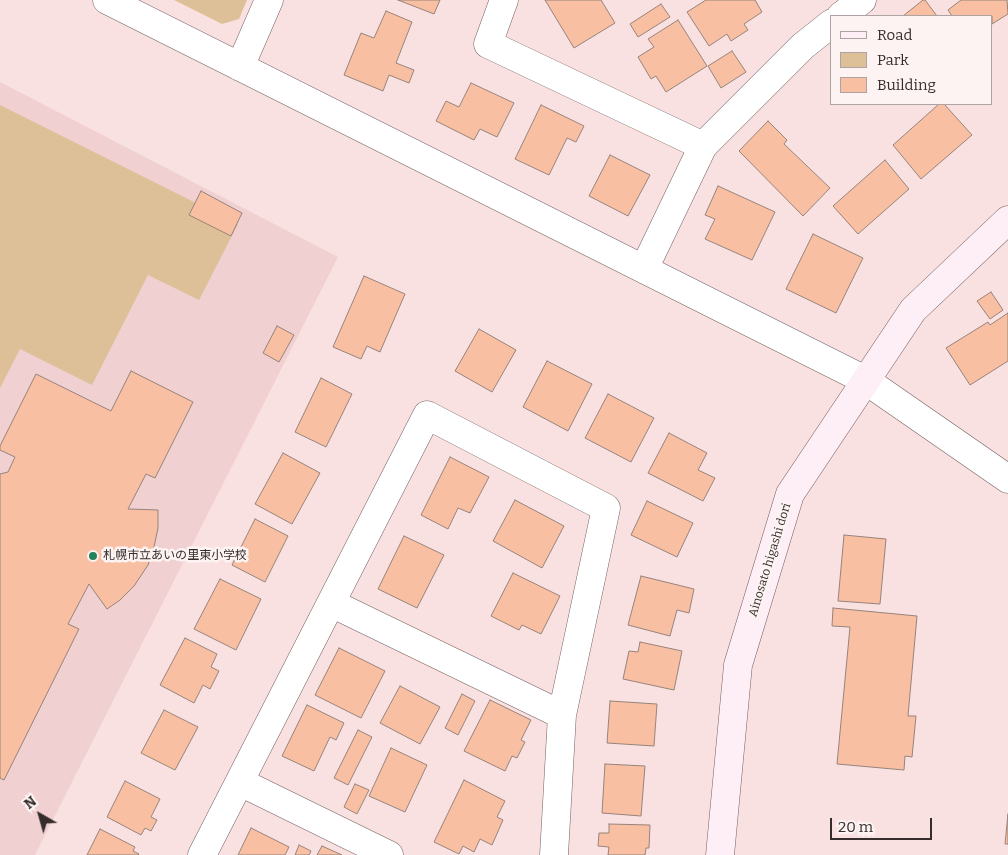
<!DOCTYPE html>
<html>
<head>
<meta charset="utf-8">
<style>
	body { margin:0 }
	#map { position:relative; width:1008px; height:855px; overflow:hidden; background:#fae1e1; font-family:Bitter,serif }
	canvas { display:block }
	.legend { position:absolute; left:830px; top:15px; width:162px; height:90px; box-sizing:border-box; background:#fdf3f3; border:1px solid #ada3a3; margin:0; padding:6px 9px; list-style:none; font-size:15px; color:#352c2c }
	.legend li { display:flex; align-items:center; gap:10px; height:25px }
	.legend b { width:25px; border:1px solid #ada3a3 }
	.north { position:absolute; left:15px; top:790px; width:50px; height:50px; -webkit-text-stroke:4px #fdf3f3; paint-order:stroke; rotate:322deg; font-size:14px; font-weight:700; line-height:20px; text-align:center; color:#352c2c }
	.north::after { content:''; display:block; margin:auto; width:18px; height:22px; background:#352c2c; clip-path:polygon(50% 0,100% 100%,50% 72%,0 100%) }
	.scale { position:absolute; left:830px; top:818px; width:102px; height:22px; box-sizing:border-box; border:2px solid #352c2c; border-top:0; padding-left:6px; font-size:15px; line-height:18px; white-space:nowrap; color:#352c2c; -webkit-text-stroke:4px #fdf3f3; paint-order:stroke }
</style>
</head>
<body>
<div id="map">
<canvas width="1008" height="855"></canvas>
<ul class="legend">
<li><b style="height:6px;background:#feeef5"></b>Road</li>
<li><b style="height:14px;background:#dec098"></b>Park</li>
<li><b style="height:14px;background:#f9bfa3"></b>Building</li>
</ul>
<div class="north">N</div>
<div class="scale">20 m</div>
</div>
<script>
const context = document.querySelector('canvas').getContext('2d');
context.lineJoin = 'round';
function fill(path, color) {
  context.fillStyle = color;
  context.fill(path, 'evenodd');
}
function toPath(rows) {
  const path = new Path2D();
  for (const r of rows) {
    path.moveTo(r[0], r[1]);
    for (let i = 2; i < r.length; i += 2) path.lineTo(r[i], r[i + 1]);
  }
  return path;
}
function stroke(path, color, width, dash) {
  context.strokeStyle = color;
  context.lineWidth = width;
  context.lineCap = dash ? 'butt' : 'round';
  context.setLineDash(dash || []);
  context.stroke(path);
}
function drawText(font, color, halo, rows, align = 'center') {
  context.font = font + ' Bitter,"Noto Sans JP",serif';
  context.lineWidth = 5;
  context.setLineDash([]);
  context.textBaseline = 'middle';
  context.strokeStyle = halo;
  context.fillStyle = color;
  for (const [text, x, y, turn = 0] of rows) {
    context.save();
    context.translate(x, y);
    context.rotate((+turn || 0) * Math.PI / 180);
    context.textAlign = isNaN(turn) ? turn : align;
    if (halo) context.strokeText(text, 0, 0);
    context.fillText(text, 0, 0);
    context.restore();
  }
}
fill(toPath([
	[0,82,338,257,35,855,0,855]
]), '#f0d0d0');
fill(toPath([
	[174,0,247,0,239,19,222,24],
	[0,105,238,224,199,300,148,275,92,385,20,349,0,388]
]), '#dec098');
const building = toPath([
	[398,0,440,0,434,14,398,0],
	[545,0,601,0,615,23,574,48,545,0],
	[706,0,755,0,762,12,744,24,748,30,731,41,727,34,709,46,687,12,706,0],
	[923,0,925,0,937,16,903,16,923,0],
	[961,0,1007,0,1008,14,992,24,992,16,952,16,948,10,961,0],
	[661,4,670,17,638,37,630,24,661,4],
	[386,11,412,22,396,63,414,70,409,83,389,75,383,91,344,75,361,33,374,38,386,11],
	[678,20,707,66,666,92,656,76,651,79,638,57,654,47,648,39,678,20],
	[732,51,746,72,721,88,708,66,732,51],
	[471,83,514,103,497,137,480,129,474,140,436,121,446,101,459,107,471,83],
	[939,104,944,104,972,135,921,179,893,145,939,104],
	[541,105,584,126,576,142,567,138,549,175,515,159,541,105],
	[768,121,787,140,784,144,830,188,803,216,739,151,768,121],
	[610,155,650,175,628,216,589,196,610,155],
	[885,160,909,189,858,234,833,206,885,160],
	[718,186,775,212,752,260,705,239,715,219,705,215,718,186],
	[201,191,242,213,231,236,189,215,201,191],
	[813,234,863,258,836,313,786,289,813,234],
	[364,276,405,294,380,352,367,346,361,359,333,347,364,276],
	[991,292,1003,310,990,319,977,301,991,292],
	[1008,313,1008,361,970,385,946,348,988,322,990,325,1008,313],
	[277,326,294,335,279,362,263,353,277,326],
	[479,329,516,350,492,392,455,371,479,329],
	[547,361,592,384,568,431,523,407,547,361],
	[131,371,193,402,155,478,146,474,128,509,158,510,158,528,154,547,148,565,134,586,120,600,107,609,89,584,68,624,79,629,4,780,0,778,0,474,8,472,15,457,0,450,0,446,36,374,111,411,131,371],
	[321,378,352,394,326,447,295,432,321,378],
	[608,394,654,418,631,462,585,438,608,394],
	[669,433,707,453,698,470,715,478,703,501,648,473,669,433],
	[283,453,320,473,292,524,255,504,283,453],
	[450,457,489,477,470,513,458,508,448,529,421,515,450,457],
	[515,500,564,526,542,568,493,541,515,500],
	[647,501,693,523,677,557,631,535,647,501],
	[255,519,288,536,265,582,232,565,255,519],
	[844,535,886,539,880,604,838,601,844,535],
	[404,536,444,555,417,608,378,589,404,536],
	[513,573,560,596,541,634,522,625,519,630,491,616,513,573],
	[641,576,694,589,689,613,677,610,670,636,628,625,641,576],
	[220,579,261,599,236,650,194,629,220,579],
	[833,608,917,616,908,716,916,716,912,757,905,756,904,770,837,764,850,627,832,626,833,608],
	[185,638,217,654,211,667,219,671,210,689,203,685,194,703,160,685,185,638],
	[640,642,682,651,674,690,623,679,629,651,638,652,640,642],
	[339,648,385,671,361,718,315,695,339,648],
	[400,686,440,707,420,744,380,723,400,686],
	[462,694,475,701,458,735,445,728,462,694],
	[490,700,531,720,521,740,525,742,517,758,512,756,505,771,464,751,490,700],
	[610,701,657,704,654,746,607,743,610,701],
	[307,705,344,723,336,740,330,737,314,771,282,756,307,705],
	[164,710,198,727,175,770,141,753,164,710],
	[358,730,372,737,348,785,334,778,358,730],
	[391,748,427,765,405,812,369,796,391,748],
	[605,764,645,766,641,816,602,813,605,764],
	[464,780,505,801,497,817,503,820,492,845,480,839,474,852,463,846,459,854,434,842,464,780],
	[125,781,160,799,151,817,157,820,151,831,145,828,141,835,107,817,125,781],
	[355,784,369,790,357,814,344,807,355,784],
	[1008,814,1008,844,1005,844,1008,814],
	[609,824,650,825,649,848,646,848,645,855,608,855,609,847,598,846,599,833,609,833,609,824],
	[251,828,289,847,285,855,238,855,251,828],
	[100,829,135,847,133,851,139,854,138,855,87,855,100,829],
	[299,845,311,851,309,855,295,855,299,845],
	[322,846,342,855,317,855,322,846]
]);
fill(building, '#f9bfa3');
stroke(building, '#96837b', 1);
const street = toPath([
	[107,0,865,380,1008,479],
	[504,0,488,44,703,146],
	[841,16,862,0],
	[240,67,269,0],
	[644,269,703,146,803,46,832,23],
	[331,603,562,715],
	[240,782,389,855],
	[202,855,427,415,606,508,562,715,554,855]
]);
const secondary = toPath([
	[720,855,738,665,790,494,913,310,1008,220]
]);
stroke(street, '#735f5f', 29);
stroke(secondary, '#735f5f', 29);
stroke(street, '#fff', 28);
stroke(secondary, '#feeef5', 28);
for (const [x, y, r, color] of [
	[93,556,5,"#24835b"]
]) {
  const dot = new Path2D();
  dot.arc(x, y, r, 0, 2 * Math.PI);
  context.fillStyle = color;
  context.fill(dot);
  stroke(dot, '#fdf3f3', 2);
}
drawText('12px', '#352c2c', '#fdf3f3', [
	["札幌市立あいの里東小学校",103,556]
], 'left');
drawText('12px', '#352c2c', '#fdf3f3', [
	["Ainosato higashi dori",770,560,-73]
]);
</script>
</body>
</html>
